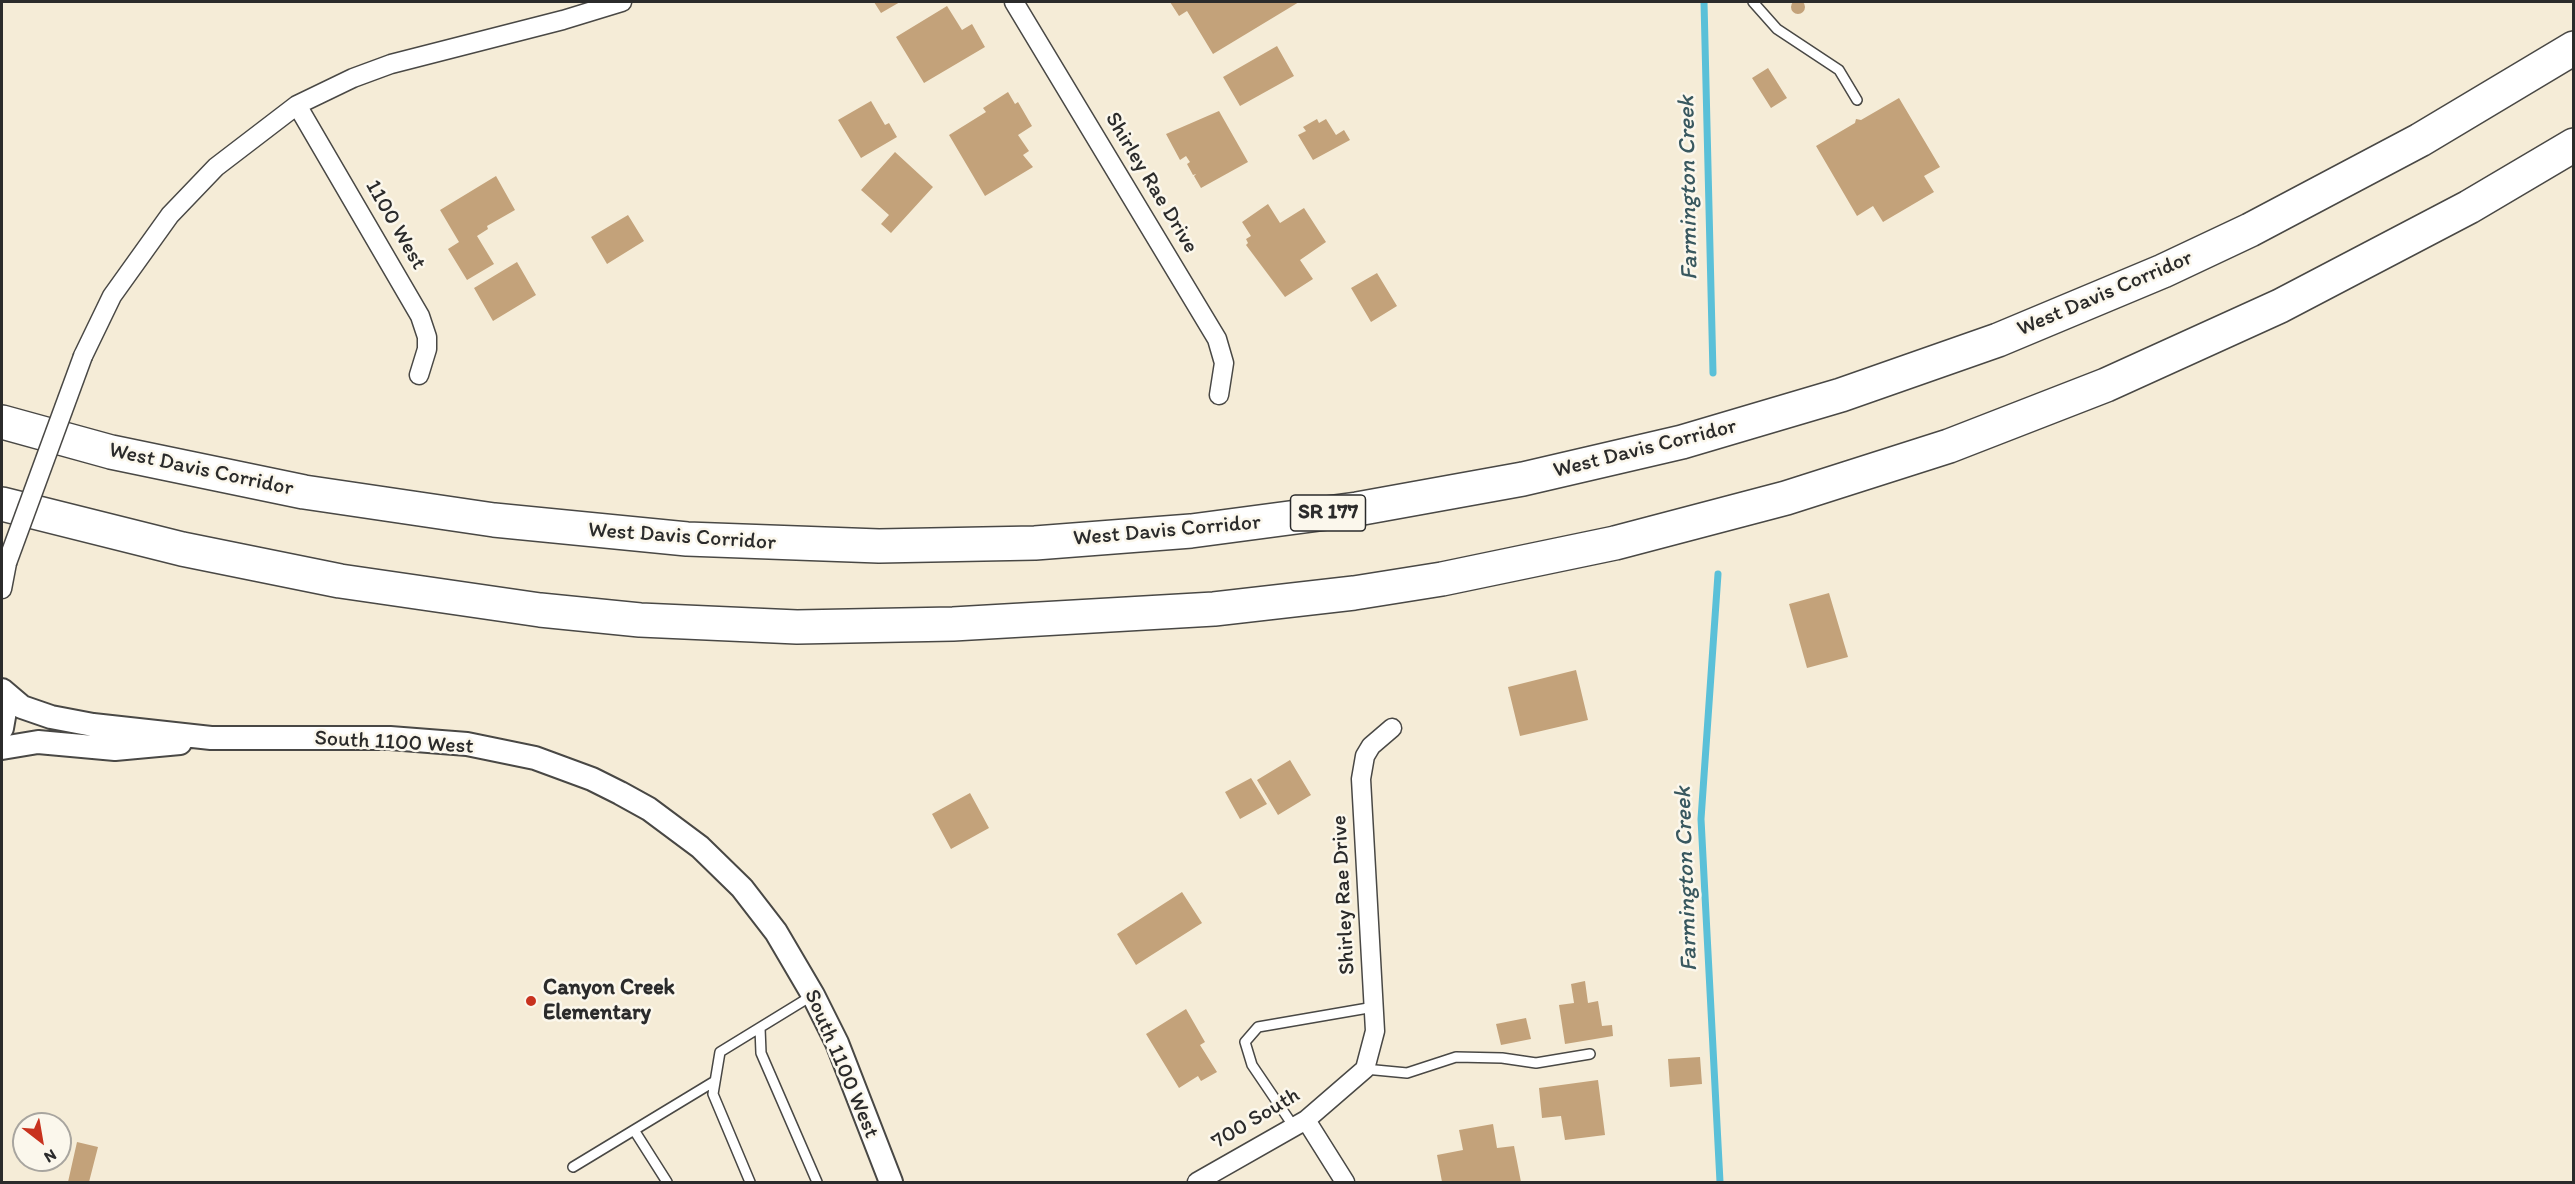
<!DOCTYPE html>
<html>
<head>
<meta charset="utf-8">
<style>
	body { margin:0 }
	#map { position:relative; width:2575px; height:1184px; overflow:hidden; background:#f5ecd7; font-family:Itim,sans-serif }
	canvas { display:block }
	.frame { position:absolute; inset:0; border:3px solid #2b2b2b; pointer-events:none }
	.north { position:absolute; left:12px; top:1112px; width:60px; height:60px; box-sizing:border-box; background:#fbf7ec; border:2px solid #a8a59f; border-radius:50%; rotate:149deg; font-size:16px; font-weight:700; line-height:24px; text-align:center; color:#2b2b2b }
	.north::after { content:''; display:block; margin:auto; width:21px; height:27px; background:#c8321e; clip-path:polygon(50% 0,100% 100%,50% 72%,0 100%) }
</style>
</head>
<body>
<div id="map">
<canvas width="2575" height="1184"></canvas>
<div class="frame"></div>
<div class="north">N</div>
</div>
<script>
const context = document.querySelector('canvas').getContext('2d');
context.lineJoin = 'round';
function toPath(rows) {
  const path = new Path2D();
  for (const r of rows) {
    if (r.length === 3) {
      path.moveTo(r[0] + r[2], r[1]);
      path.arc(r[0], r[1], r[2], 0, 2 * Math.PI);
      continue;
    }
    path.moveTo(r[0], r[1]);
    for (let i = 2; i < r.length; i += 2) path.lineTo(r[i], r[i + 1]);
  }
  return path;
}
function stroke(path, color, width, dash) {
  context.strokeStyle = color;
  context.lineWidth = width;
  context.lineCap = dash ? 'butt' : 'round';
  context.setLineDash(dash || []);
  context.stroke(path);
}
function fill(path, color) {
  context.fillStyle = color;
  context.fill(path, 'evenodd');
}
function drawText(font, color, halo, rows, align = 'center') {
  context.font = font + ' Itim,sans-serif';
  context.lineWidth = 5;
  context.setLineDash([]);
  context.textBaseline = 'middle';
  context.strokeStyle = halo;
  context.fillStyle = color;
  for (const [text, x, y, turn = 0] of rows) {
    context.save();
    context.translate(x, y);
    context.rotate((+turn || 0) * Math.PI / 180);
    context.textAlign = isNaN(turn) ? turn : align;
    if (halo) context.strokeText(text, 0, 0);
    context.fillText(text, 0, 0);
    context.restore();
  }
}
stroke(toPath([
	[1704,2,1713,373],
	[1718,574,1701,819,1720,1182]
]), '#5ac0d8', 7);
fill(toPath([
	[1798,7,7],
	[874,2,900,2,881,13],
	[1170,2,1299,2,1213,54,1187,11,1179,16],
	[947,6,962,30,972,24,985,47,924,83,896,37],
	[1277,46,1294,76,1240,106,1223,77],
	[1768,68,1787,98,1771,108,1752,78],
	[1008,92,1015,104,1018,102,1032,126,1018,135,1029,151,1023,155,1033,167,985,196,949,135,986,112,983,108],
	[1899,98,1940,167,1924,176,1934,192,1883,222,1873,206,1857,216,1816,146,1855,123,1856,119,1861,120],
	[871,101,885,125,889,123,897,137,861,158,838,120],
	[1219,111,1248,162,1201,188,1194,176,1196,174,1193,175,1187,164,1190,162,1186,156,1180,160,1166,134],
	[1317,119,1319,123,1326,119,1336,135,1344,130,1350,140,1313,160,1298,135,1306,131,1303,127],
	[895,152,933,187,891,233,881,224,889,215,861,190],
	[496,176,515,210,487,226,488,229,477,236,494,264,467,280,448,249,459,242,440,210],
	[1268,204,1280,223,1304,208,1326,242,1300,260,1313,279,1285,297,1246,245,1248,243,1246,239,1251,236,1242,222],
	[628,215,644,241,607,264,591,237],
	[517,262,536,295,493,321,474,288],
	[1377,273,1397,306,1371,322,1351,288],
	[1829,593,1848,657,1807,668,1789,604],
	[1576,670,1588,720,1520,736,1508,687],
	[1290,760,1311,795,1278,815,1257,780],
	[1251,778,1267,804,1240,819,1225,792],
	[970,793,989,828,951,849,932,814],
	[1182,892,1202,923,1136,965,1117,934],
	[1585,981,1588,1003,1598,1001,1602,1026,1612,1025,1613,1036,1565,1044,1559,1005,1574,1003,1571,984],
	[1186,1009,1205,1042,1200,1045,1217,1072,1201,1081,1198,1076,1179,1088,1146,1034],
	[1526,1018,1531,1039,1501,1045,1496,1024],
	[1700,1057,1702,1084,1670,1087,1668,1059],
	[1598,1080,1605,1135,1565,1140,1561,1116,1542,1118,1539,1088],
	[1493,1124,1497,1148,1514,1146,1521,1182,1442,1182,1437,1155,1463,1150,1459,1130],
	[77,1142,98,1147,89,1182,68,1182]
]), '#c3a27a');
const service = toPath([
	[1753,2,1777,29,1839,70,1857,100],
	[760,1028,761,1053,817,1182],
	[1365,1069,1407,1073,1456,1057,1502,1058,1536,1063,1590,1054],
	[1294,1127,1252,1065,1245,1042,1258,1027,1374,1007],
	[634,1130,667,1182],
	[573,1167,715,1081],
	[750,1182,713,1094,720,1052,813,995]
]);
const minor = toPath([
	[1014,2,1217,339,1224,363,1219,395],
	[297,105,420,316,427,337,427,349,419,375],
	[83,356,112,296,170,215,216,167,297,105,353,78,391,64,563,20,622,2],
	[2,589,7,563],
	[1306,1120,1345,1182],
	[1197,1182,1306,1120,1365,1069,1375,1031,1361,779,1365,756,1371,746,1392,728]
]);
const tertiary = toPath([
	[2,690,22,707,51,717,93,725,211,738,390,738,467,744,535,758,592,779,620,793,649,809,700,847,742,888,776,932,813,995,837,1043,891,1182],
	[2,694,5,711,2,728],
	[2,748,38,742,115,749,180,743]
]);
const motorway = toPath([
	[2,422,111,452,304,492,494,520,687,539,879,546,1035,543,1191,531,1357,509,1523,479,1682,442,1841,395,1998,340,2163,271,2250,230,2420,140,2574,48],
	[2,504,182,549,340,581,540,610,640,620,797,627,953,624,1214,609,1354,593,1442,579,1615,543,1786,498,1949,446,2106,385,2280,306,2469,207,2574,145]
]);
stroke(service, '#494845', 12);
stroke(minor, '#494845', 21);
stroke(tertiary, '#494845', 26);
stroke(motorway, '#494845', 36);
stroke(service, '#fff', 9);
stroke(minor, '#fff', 18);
stroke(tertiary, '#fff', 22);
stroke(motorway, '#fff', 33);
const minorBridge = toPath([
	[7,563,83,356]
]);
stroke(minorBridge, '#494845', 21, []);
stroke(minorBridge, '#fff', 18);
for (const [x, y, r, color] of [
	[531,1001,6,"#c8321e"]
]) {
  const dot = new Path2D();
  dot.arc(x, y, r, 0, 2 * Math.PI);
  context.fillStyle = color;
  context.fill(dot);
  stroke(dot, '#fbf7ec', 2);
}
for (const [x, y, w] of [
	[1328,513,75]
]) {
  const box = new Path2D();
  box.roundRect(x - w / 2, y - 18, w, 36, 4.5);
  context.fillStyle = '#fbf7ec';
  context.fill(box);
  stroke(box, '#2b2b2b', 1.5);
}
drawText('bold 21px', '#2b2b2b', null, [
	["SR 177",1328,513]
]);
drawText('22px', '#2b2b2b', '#fbf7ec', [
	["Shirley Rae Drive",1151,183,59],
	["1100 West",395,225,60],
	["West Davis Corridor",2105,294,-23],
	["West Davis Corridor",1645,449,-14],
	["West Davis Corridor",201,470,12],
	["West Davis Corridor",1167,531,-5],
	["West Davis Corridor",682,537,4],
	["South 1100 West",394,743,3],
	["Shirley Rae Drive",1344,895,-93],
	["South 1100 West",841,1064,67],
	["700 South",1256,1119,-31]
]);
drawText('bold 22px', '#2b2b2b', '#fbf7ec', [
	["Canyon Creek",543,988],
	["Elementary",543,1013]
], 'left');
drawText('italic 24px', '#39585f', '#fbf7ec', [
	["Farmington Creek",1689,188,-91],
	["Farmington Creek",1687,879,-92]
]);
</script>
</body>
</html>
